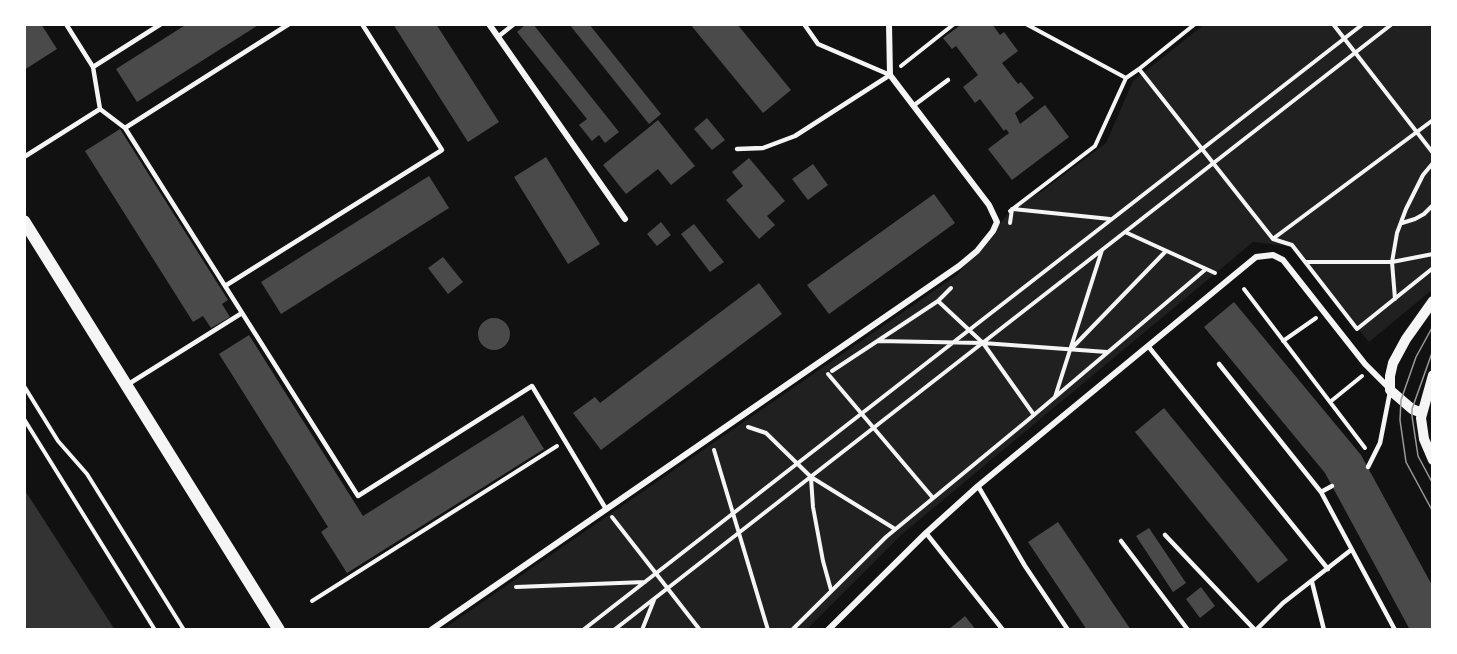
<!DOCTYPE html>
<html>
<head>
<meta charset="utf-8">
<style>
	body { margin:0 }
	#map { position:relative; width:1457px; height:654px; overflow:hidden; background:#111; font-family:Raleway,sans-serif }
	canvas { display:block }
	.frame { position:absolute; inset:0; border:26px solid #fff; pointer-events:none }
</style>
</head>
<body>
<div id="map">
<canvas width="1457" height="654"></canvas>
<div class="frame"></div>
</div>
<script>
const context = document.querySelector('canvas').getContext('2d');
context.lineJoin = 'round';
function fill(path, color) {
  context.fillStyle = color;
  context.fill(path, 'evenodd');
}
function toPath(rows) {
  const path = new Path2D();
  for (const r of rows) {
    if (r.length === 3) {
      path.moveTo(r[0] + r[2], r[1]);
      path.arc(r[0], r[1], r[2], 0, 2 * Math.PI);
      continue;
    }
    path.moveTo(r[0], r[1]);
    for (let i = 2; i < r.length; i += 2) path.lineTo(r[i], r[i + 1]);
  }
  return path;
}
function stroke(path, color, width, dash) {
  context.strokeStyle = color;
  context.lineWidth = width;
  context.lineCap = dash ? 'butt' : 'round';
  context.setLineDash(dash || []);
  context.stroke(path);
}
fill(toPath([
	[1205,24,1433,24,1433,289,1369,342,1289,246,1253,242,901,535,806,630,442,630,957,275,1012,209,1041,192,1106,143,1133,81]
]), '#202020');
fill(toPath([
	[24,489,115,630,24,630]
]), '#333');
fill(toPath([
	[24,24,41,24,57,49,24,70],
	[187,24,260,24,137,102,116,69],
	[393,24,436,24,499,122,468,142],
	[526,24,533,24,619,132,605,143,599,135,592,141,579,125,587,119,517,32],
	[569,24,589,24,661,114,649,124],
	[690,24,737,24,791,90,763,113],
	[962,24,992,24,1000,35,1004,32,1018,51,1002,63,1018,84,1021,82,1034,98,1015,113,1020,124,1045,105,1069,137,1012,180,988,149,1009,133,1006,129,1004,131,980,99,975,103,963,87,978,75,956,46,952,49,943,38],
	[707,118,725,140,712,150,694,129],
	[658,120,695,166,671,185,658,169,626,194,603,165],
	[120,129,228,300,222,304,230,317,211,328,203,316,193,322,85,151],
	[546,157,600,244,568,264,514,177],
	[749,158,785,201,767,216,775,225,759,239,726,200,743,186,732,172],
	[813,164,828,185,808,200,792,179],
	[429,176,449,208,281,314,261,282],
	[934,194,955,223,829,314,807,285],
	[661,222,671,235,657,246,647,234],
	[694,224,724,262,710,272,681,234],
	[443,257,463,282,448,294,428,268],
	[759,283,782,314,601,450,573,413,595,397,600,403],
	[1234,302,1361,455,1433,587,1433,630,1410,630,1325,473,1204,327],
	[494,334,16],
	[249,335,363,516,523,415,544,449,347,573,321,532,328,527,219,354],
	[1164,408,1288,560,1258,583,1135,432],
	[1058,522,1131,630,1087,630,1028,542],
	[1149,528,1186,583,1173,592,1136,536],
	[1201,587,1215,606,1200,618,1186,599],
	[965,616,976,630,948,630]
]), '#4a4a4a');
stroke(toPath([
	[1026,24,1126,78],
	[1333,24,1433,153],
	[901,66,954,24],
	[1139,69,1273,239,1292,245,1357,329],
	[1013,209,1110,219],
	[1010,211,1095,146,1126,78,1139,69,1195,24],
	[1010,223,1012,209],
	[1402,223,1415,219,1424,214,1433,205],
	[1125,232,1215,273],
	[1274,238,1433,120],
	[1306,262,1392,262,1433,254],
	[1244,289,1365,448],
	[1395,299,1392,262,1397,233,1406,209,1423,175,1433,163],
	[938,301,983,343,1034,415],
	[1357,329,1433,268],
	[878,341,983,343,1107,352],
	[1283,341,1316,318],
	[1071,349,1166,251],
	[832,371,938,301,951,288],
	[828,374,933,498],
	[24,386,58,441,87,474,184,630],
	[1055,397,1102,250],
	[1330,402,1362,376],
	[24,419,155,630],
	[748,427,766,433,811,477,895,529],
	[714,450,768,630],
	[811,478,813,507,823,561,831,590],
	[612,517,700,630],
	[516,587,645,582],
	[312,601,557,446],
	[583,630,1363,24],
	[614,630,1392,24],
	[642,630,654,600],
	[792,630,886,537,1028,420,1206,269]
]), '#f5f5f5', 4);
stroke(toPath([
	[66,24,93,67,100,109,125,128,358,496,532,386,606,509],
	[804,24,818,44,890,75],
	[499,36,514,24],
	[93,67,161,24],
	[913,106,948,80],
	[125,128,289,24],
	[737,149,763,148,795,136,890,75],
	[24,157,100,109],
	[225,286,442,150,362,24],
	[1148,346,1328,569],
	[1219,364,1321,492,1395,630],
	[127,385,242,313],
	[1368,467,1380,443,1390,392],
	[978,486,1025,566,1068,630],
	[1321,492,1332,486],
	[926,533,1003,630],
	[1165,535,1255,630],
	[1121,541,1188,630],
	[1312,582,1324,630],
	[1256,630,1283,603,1351,550]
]), '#f5f5f5', 4.5);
stroke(toPath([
	[489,24,625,219],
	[431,630,959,266,977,251,993,231,997,222,989,205,890,75,889,24],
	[828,630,926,533,978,486,1256,257,1273,255,1283,260,1365,364,1390,389]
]), '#f5f5f5', 6);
stroke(toPath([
	[1433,375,1421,418,1424,439,1433,460],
	[1422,413,1412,409,1390,390,1390,376,1393,363,1406,339,1433,301]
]), '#f5f5f5', 10);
stroke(toPath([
	[24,221,279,630]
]), '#f5f5f5', 12);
stroke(toPath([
	[1433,326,1416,357,1401,400,1400,420,1406,462,1433,512],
	[1433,350,1412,409,1412,416,1418,456,1433,484]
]), '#9a9a9a', 1.5);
</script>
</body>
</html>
